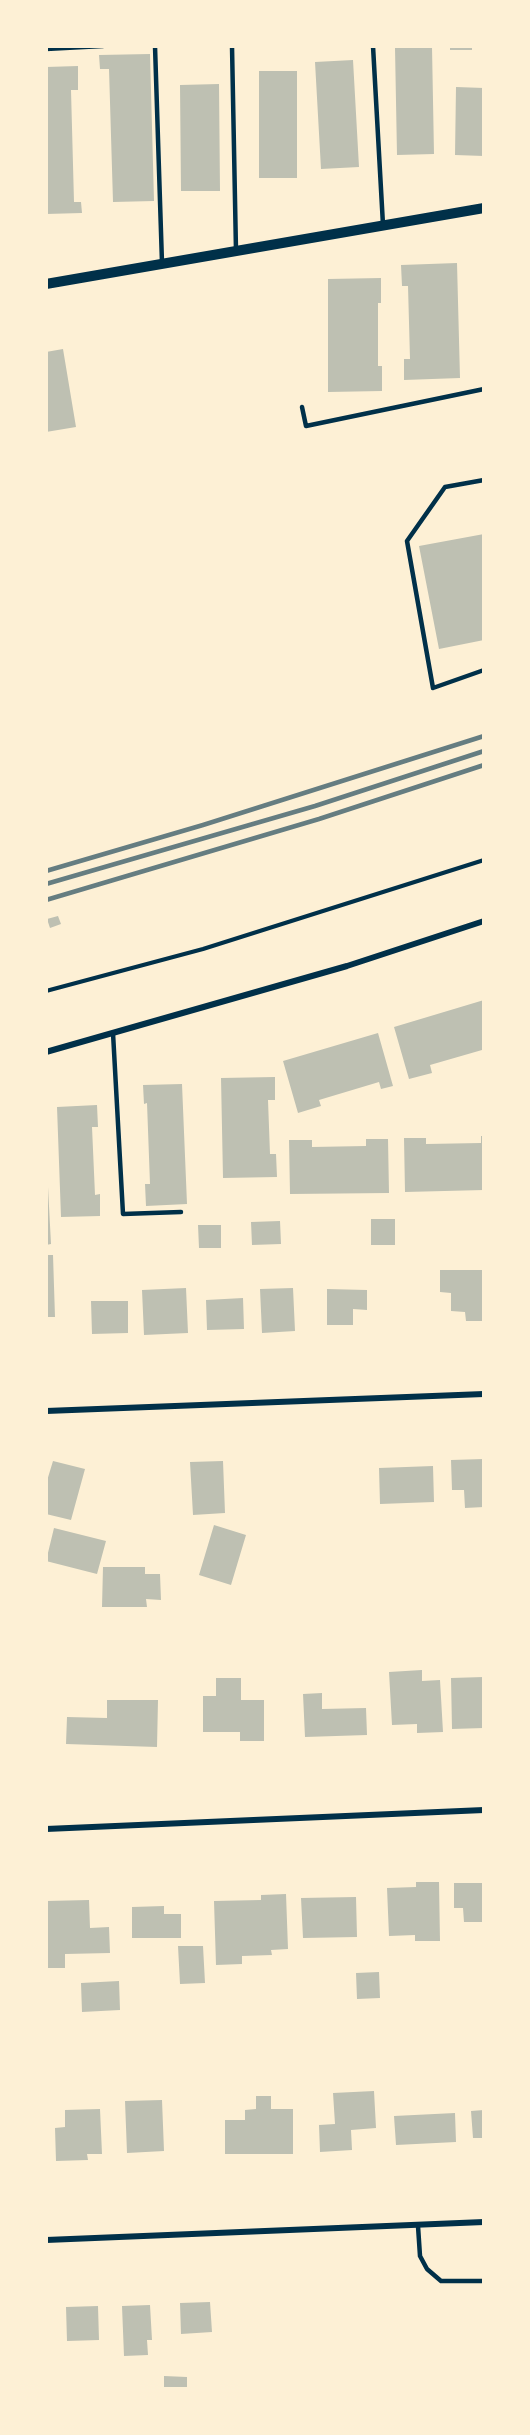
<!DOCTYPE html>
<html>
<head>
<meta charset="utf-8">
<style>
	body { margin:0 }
	#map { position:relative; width:530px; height:2435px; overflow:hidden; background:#fdf0d5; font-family:"Archivo Narrow",sans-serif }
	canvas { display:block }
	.frame { position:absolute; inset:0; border:48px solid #fdf0d5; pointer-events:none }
</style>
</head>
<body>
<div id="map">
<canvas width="530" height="2435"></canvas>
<div class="frame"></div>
</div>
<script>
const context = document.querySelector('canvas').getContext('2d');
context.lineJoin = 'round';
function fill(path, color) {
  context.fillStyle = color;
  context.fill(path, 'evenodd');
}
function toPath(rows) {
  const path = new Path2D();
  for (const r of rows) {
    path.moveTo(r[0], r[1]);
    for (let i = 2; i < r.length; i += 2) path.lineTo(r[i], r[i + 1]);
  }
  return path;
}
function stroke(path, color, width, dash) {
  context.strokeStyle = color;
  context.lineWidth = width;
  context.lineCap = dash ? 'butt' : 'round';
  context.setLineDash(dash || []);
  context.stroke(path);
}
fill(toPath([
	[450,46,472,46,472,50,450,50],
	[432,47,434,154,397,155,395,48],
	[150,54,154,201,113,202,109,69,100,69,99,55],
	[353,60,359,167,321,169,315,62],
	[78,66,78,90,71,90,74,202,81,202,82,213,46,214,46,67],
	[259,71,297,71,297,178,259,178],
	[219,84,220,191,181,191,180,85],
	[456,87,484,88,484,156,455,155],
	[457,263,460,378,404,380,404,359,410,359,408,286,402,286,401,265],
	[381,278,381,303,378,303,378,366,382,366,382,391,328,392,328,279],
	[63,349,76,427,46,432,46,352],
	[484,534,484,640,439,649,419,546],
	[58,916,61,924,50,928,47,919],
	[484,1000,484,1054,482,1050,430,1065,432,1073,409,1079,394,1027],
	[378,1033,393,1086,381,1089,379,1082,319,1100,321,1106,298,1113,283,1061],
	[275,1077,275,1100,268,1100,270,1154,276,1154,277,1177,223,1178,221,1078],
	[182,1084,187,1204,146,1206,145,1184,150,1184,147,1103,144,1104,143,1085],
	[97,1105,98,1127,92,1127,95,1195,100,1194,100,1216,61,1217,57,1107],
	[481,1136,484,1136,484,1190,405,1192,404,1138,426,1138,426,1144,481,1143],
	[366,1139,388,1139,389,1193,290,1194,289,1140,312,1140,312,1147,366,1146],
	[46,1187,48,1187,51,1244,46,1245],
	[371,1219,395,1219,395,1245,371,1245],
	[280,1221,281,1244,252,1245,251,1222],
	[198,1225,221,1225,221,1248,199,1248],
	[46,1255,53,1255,55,1317,46,1317],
	[440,1270,484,1270,484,1321,466,1321,465,1312,451,1311,451,1293,440,1292],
	[186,1288,188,1333,144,1335,142,1290],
	[293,1288,295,1331,262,1333,260,1289],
	[327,1289,367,1290,367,1310,353,1309,353,1325,327,1325],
	[243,1298,244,1329,207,1330,206,1300],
	[91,1301,128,1301,128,1333,92,1334],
	[484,1459,484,1507,465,1508,464,1490,452,1490,451,1460],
	[53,1461,85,1469,71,1520,46,1514,46,1484],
	[223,1461,225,1513,193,1515,190,1462],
	[433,1466,434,1502,380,1504,379,1468],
	[214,1525,246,1535,231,1585,199,1575],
	[54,1528,106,1541,97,1574,46,1561],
	[103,1567,145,1567,145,1574,160,1574,161,1600,146,1599,147,1607,102,1607],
	[422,1670,422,1681,440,1680,443,1732,417,1733,417,1724,392,1725,389,1672],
	[484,1677,484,1728,452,1729,451,1678],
	[216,1678,241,1678,241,1700,264,1700,264,1741,240,1741,240,1732,203,1732,203,1696,216,1696],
	[322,1693,322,1709,366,1708,367,1735,305,1737,303,1694],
	[107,1700,158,1700,157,1747,66,1744,67,1717,107,1718],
	[416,1882,439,1882,440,1941,415,1941,415,1935,389,1936,387,1888,416,1887],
	[454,1883,484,1883,484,1922,464,1922,463,1908,454,1908],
	[286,1894,288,1949,271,1950,272,1955,242,1956,242,1964,216,1965,214,1901,261,1900,261,1895],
	[356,1897,357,1937,303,1938,301,1898],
	[89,1900,90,1928,109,1927,110,1953,65,1954,65,1968,46,1968,46,1901],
	[164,1906,164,1914,181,1914,181,1938,132,1938,132,1907],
	[178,1946,203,1946,205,1983,180,1984],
	[379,1972,380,1998,357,1999,356,1973],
	[119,1981,120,2010,82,2012,81,1983],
	[374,2091,376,2128,351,2130,352,2150,320,2152,319,2125,335,2124,333,2093],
	[256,2096,271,2096,271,2109,293,2109,293,2154,225,2154,225,2120,245,2120,245,2110,256,2109],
	[162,2100,164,2151,127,2153,125,2101],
	[100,2109,102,2154,87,2154,88,2160,56,2161,55,2128,65,2127,65,2110],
	[484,2110,484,2138,473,2138,471,2111],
	[455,2113,456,2142,396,2145,394,2116],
	[210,2302,212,2332,181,2334,180,2303],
	[150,2305,152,2340,147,2340,148,2355,124,2356,122,2306],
	[98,2306,99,2340,67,2341,66,2307],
	[164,2376,187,2377,187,2388,164,2388]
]), '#bec0b2');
stroke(toPath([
	[46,991,203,949,484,860]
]), '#003049', 4);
stroke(toPath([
	[155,46,162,263],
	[232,46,236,251],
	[373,46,383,225],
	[46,49,103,46],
	[302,407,306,426,484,389],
	[484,480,445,487,407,541,433,688,484,670],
	[113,1033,123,1214,181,1212],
	[418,2226,420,2256,427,2269,441,2281,484,2281]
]), '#003049', 4.5);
stroke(toPath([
	[46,1052,347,966,484,921],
	[46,1411,484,1394],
	[46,1829,484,1810],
	[46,2240,484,2222]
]), '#003049', 6);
stroke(toPath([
	[46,284,484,208]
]), '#003049', 10);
stroke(toPath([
	[46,871,203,825,484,736],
	[46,884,315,806,484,751],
	[46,900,319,819,484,765]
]), '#657d81', 4.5);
</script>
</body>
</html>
